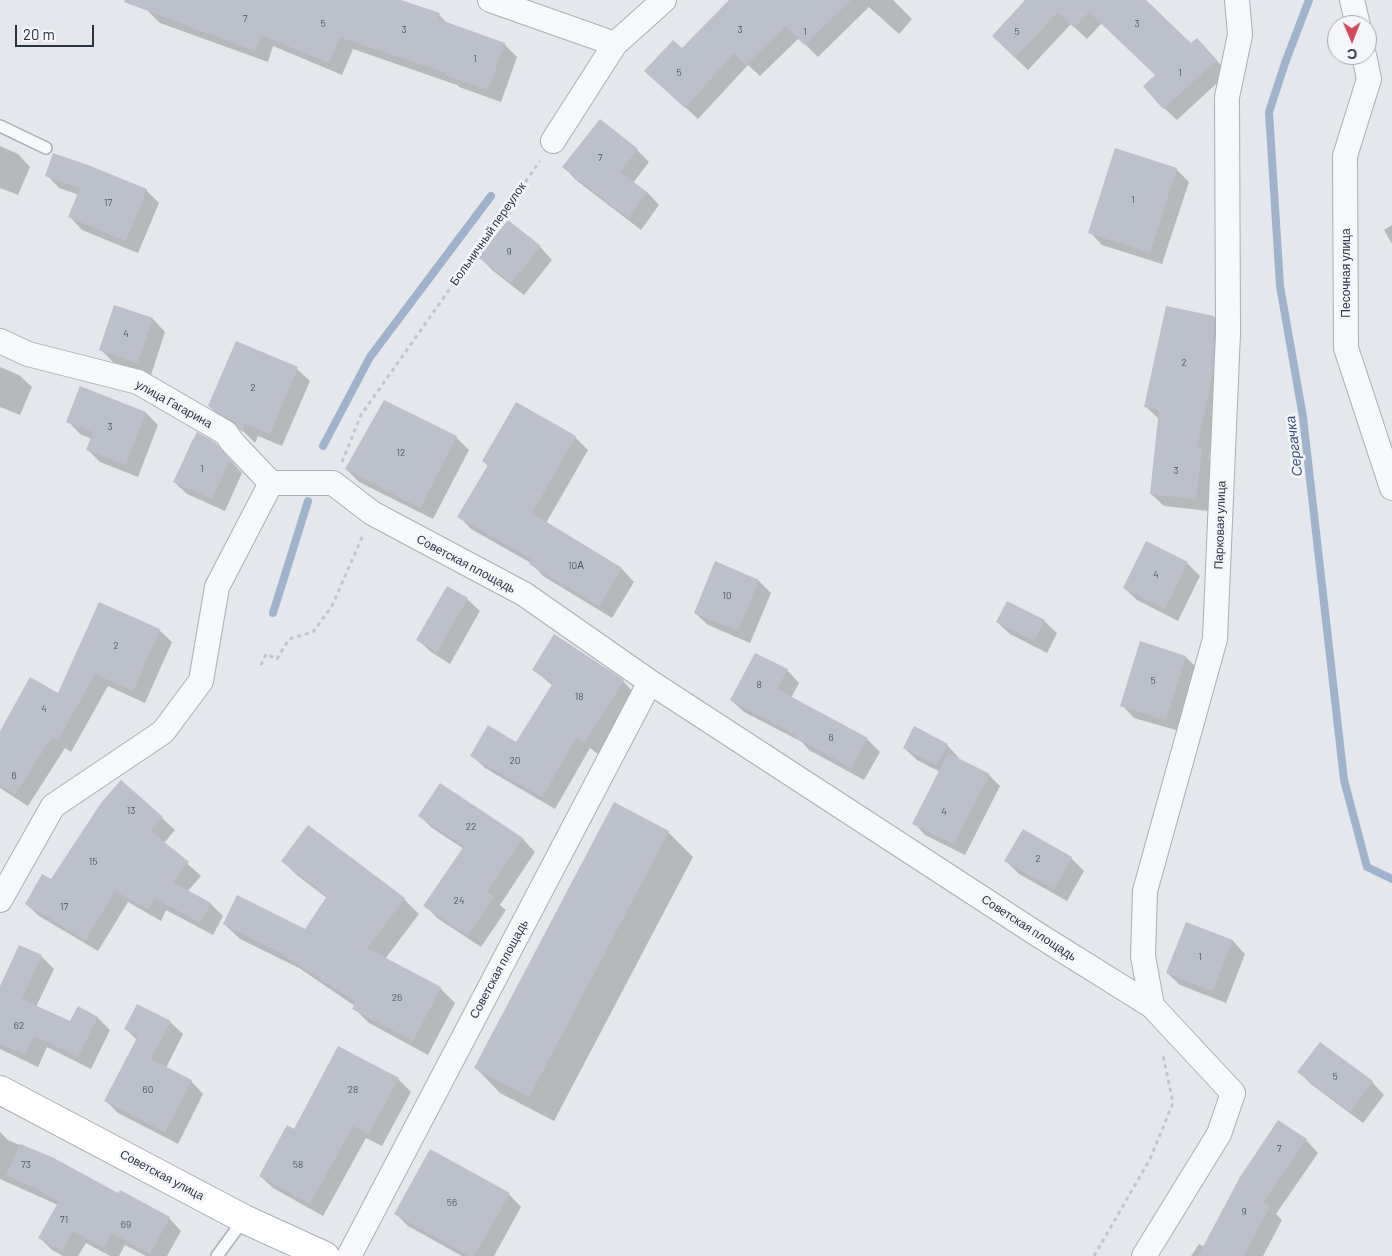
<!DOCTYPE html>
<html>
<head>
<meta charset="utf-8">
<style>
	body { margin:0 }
	#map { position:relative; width:1392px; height:1256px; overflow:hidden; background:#e4e7ec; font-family:Barlow,sans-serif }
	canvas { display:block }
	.north { position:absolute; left:1327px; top:15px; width:50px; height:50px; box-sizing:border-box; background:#f4f6f9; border:1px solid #a4a8b1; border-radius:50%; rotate:179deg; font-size:14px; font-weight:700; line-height:20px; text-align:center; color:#2b3445 }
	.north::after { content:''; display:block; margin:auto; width:18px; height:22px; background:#d1495b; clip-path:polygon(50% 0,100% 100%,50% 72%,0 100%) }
	.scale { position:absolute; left:15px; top:25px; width:79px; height:22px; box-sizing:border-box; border:2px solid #2b3445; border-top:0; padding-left:6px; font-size:15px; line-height:18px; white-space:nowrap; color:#2b3445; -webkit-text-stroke:4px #f4f6f9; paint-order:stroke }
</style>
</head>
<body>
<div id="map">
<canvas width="1392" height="1256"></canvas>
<div class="north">С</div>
<div class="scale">20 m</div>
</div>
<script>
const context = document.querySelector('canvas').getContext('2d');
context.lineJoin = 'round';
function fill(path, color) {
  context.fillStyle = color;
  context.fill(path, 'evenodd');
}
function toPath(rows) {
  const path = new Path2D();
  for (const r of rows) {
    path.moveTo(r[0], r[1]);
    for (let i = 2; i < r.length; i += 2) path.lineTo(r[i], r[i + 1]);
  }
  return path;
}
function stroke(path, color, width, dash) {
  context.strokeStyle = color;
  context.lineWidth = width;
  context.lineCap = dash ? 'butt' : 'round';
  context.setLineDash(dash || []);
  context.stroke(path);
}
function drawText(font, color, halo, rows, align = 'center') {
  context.font = font + ' Barlow,sans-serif';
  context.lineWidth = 5;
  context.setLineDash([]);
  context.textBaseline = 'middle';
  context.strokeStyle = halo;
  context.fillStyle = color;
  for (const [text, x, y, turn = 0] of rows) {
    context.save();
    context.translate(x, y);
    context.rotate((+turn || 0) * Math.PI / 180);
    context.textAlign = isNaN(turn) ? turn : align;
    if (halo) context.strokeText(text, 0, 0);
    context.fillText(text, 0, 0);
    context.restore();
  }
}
fill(toPath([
	[151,0,397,0,439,15,449,25,504,44,517,57,501,102,459,87,457,85,353,49,342,75,273,46,268,62,160,23,147,10],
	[731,0,893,0,912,19,899,34,869,7,818,57,799,38,760,76,748,65,698,119,659,83,682,50],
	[1027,0,1144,0,1191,45,1209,52,1228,73,1177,120,1164,108,1157,76,1102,23,1087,39,1071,24,1028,70,1006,49],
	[0,146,18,154,30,167,18,195,0,188],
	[637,150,649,162,633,183,647,192,659,205,641,230,576,180,564,167],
	[1176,169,1189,182,1162,264,1102,245,1090,232],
	[47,175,146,190,159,203,138,253,82,230,70,217,79,195,59,188],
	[1392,225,1392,244,1384,230],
	[540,247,552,260,524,295,492,270,480,257],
	[1214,317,1226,330,1225,389,1209,458,1214,462,1209,511,1164,506,1151,494,1159,419,1145,406],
	[153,319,165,332,151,375,113,362,100,349],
	[0,367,19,375,32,387,20,415,0,407],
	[297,369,310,381,282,446,258,436,255,443,243,431,222,419,209,406],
	[517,403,575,437,588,450,546,523,622,569,634,582,612,618,543,576,531,563,471,529,459,516,488,466,483,461],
	[146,413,158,425,138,477,100,462,88,450,92,439,80,434,68,421],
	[456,437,469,450,433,519,359,482,346,469],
	[193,439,216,444,242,473,225,511,187,494,174,482],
	[1147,543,1187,563,1200,576,1178,621,1137,600,1124,588],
	[759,581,771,593,750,643,708,625,695,613],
	[467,599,480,611,450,664,431,652,418,640],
	[1044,621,1057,633,1047,653,1010,634,997,622],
	[159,630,172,642,145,703,108,686,71,752,65,748,28,806,0,788,0,733],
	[1186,657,1198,669,1179,731,1134,718,1122,705],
	[533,669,623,681,635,694,598,754,590,748,555,809,485,768,472,756,517,743,553,686],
	[787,670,799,683,791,698,867,739,880,752,864,780,809,750,802,742,744,712,731,700],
	[947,745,959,758,958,759,989,775,1000,786,965,855,925,835,914,823,940,772,917,760,904,748],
	[440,785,523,839,535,852,500,905,506,910,481,947,437,918,425,905,464,849,432,828,420,816],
	[162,818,175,830,164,843,201,876,188,891,211,904,223,916,213,935,166,910,161,921,128,902,98,951,39,916,26,904,51,881],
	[1023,831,1071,858,1084,871,1067,901,1019,874,1006,861],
	[668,832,693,857,554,1121,500,1093,476,1068],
	[282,861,404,899,419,914,385,959,440,988,455,1003,428,1055,369,1023,354,1008,355,1006,299,968,240,939,224,924,306,931,327,898,298,876],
	[1187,924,1233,941,1245,954,1226,1003,1180,985,1167,973],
	[41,956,54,969,36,1007,71,1023,78,1008,98,1018,110,1030,91,1069,47,1047,38,1067,0,1049,0,989],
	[170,1022,183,1034,166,1068,191,1081,203,1094,178,1144,118,1113,105,1100,137,1040,125,1028],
	[1299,1072,1372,1082,1384,1095,1363,1123,1312,1085],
	[398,1079,411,1092,382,1146,366,1138,323,1216,273,1188,260,1176,294,1131],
	[0,1132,8,1140,53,1159,119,1195,169,1218,181,1231,167,1256,146,1256,125,1245,119,1256,110,1256,86,1243,78,1256,63,1256,52,1250,40,1238,58,1205,0,1179],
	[1306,1140,1318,1153,1276,1214,1282,1220,1263,1256,1191,1256,1199,1244,1204,1247],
	[509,1194,521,1207,494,1256,462,1256,408,1226,395,1213]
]), '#0003');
stroke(toPath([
	[1309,0,1285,63,1269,112,1280,286,1303,417,1344,780,1367,867,1392,879],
	[323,446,370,357,491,196],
	[273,613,308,501]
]), '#9fb4cc', 8);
fill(toPath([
	[125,0,401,0,440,13,438,19,505,43,488,90,445,75,446,73,340,37,329,63,261,35,255,51,124,2],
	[729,0,851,0,804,45,786,26,746,65,734,53,685,108,644,71,673,40,682,48],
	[1025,0,1146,0,1191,43,1197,38,1217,60,1163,109,1143,86,1155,75,1089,12,1074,28,1058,12,1015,58,992,36],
	[600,119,638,149,620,172,647,192,628,218,562,167],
	[1115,148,1177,168,1150,253,1088,233],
	[53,153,88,165,147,189,126,241,68,217,80,188,45,176],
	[508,220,541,246,511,283,478,257],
	[114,305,153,318,138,363,99,350],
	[1166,306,1214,316,1212,375,1197,448,1202,448,1196,499,1150,494,1159,410,1144,407],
	[236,341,298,367,270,434,245,424,242,432,233,421,208,406],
	[80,386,146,412,126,465,86,450,93,432,66,422],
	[384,400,457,436,420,508,345,469],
	[516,402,576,436,532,513,622,568,599,606,529,564,532,559,457,517,488,465,482,461],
	[197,432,216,443,230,460,212,499,173,482],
	[1146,541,1188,562,1165,609,1123,588],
	[715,561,759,580,738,631,694,613],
	[447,586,468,598,437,652,416,640],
	[1007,601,1045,620,1034,641,996,622],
	[99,602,160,629,133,691,95,674,58,740,52,737,15,794,0,785,0,731,30,677,58,693],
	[554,634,624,680,585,742,577,737,542,797,470,756,488,725,516,742,553,683,532,670],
	[1140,641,1186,656,1166,720,1120,706],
	[755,653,788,669,777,689,868,738,851,768,795,737,796,735,730,700],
	[914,726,948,744,936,765,903,748],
	[948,753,990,774,954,844,912,824],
	[121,780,163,817,151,831,189,862,173,882,211,903,200,923,154,898,148,909,115,891,86,940,25,904,42,874,51,879,101,803],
	[440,783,523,838,487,892,494,897,468,935,423,906,464,846,418,816],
	[614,802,669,831,529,1097,474,1068],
	[308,825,405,898,367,948,441,987,413,1041,352,1009,356,1002,282,954,223,924,237,895,305,929,327,896,281,861],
	[1023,829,1072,857,1054,889,1004,861],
	[1186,922,1233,940,1213,991,1166,973],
	[19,945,42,955,22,999,70,1021,78,1006,98,1017,78,1057,34,1036,25,1055,1,1044,0,1046,0,986],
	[137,1004,171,1021,151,1059,192,1080,165,1132,104,1101,138,1036,124,1029],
	[1320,1042,1373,1081,1350,1112,1297,1072],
	[338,1046,399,1078,369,1134,353,1126,310,1204,259,1176,287,1125,294,1129],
	[1278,1120,1307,1139,1263,1202,1270,1206,1244,1256,1198,1256,1240,1177],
	[20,1144,52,1157,118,1193,120,1190,170,1217,150,1254,112,1233,104,1248,73,1231,62,1251,38,1238,59,1201,33,1187,6,1176],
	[430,1149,510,1193,474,1256,469,1256,394,1214]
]), '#bbc0ca');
const service = toPath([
	[0,126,46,148],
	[217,1256,244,1219]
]);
const minor = toPath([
	[490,0,615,44],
	[1352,0,1358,25],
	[1364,55,1369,79,1345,156,1346,348,1392,488],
	[553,141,615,44,664,0],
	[0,341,28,354,138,382,226,433,232,442,271,483],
	[271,483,333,483,372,513,524,594,650,682,349,1256],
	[650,682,1040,936,1152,1006,1233,1093,1219,1134,1144,1256],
	[0,900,53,806,163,732,201,681,217,587,271,483],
	[1152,1006,1143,956,1145,891,1215,639,1228,333,1227,97,1240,35,1237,0]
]);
const secondary = toPath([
	[0,1090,244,1219,325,1256]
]);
stroke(service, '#a9aeb7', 14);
stroke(minor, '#a9aeb7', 26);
stroke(secondary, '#a9aeb7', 30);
stroke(toPath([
	[342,462,361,415,540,161],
	[261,665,266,654,277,659,289,639,313,632,332,606,363,535],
	[1094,1256,1150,1159,1173,1103,1163,1055]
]), '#c2c5cb', 3, [4, 4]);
stroke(service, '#f7f8fa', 11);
stroke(minor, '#f7f8fa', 24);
stroke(secondary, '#fff', 28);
drawText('10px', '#4f5766', null, [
	["7",245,19],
	["5",323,24],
	["3",1137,24],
	["3",404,30],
	["3",740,30],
	["1",805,32],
	["5",1017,32],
	["1",475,59],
	["5",679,73],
	["1",1180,73],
	["7",600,158],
	["1",1133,200],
	["17",108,203],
	["9",509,252],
	["4",126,334],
	["2",1184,363],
	["2",253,388],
	["3",110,427],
	["12",401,453],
	["1",202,469],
	["3",1176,471],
	["10А",576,566],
	["4",1156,575],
	["10",727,596],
	["2",116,646],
	["5",1153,681],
	["8",759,685],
	["18",579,697],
	["4",44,709],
	["6",831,738],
	["20",515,761],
	["6",14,776],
	["13",131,811],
	["4",944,812],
	["22",471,827],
	["2",1038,859],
	["15",93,862],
	["24",459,901],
	["17",64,907],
	["1",1200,957],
	["26",397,998],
	["62",19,1026],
	["5",1335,1077],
	["60",148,1090],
	["28",353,1090],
	["7",1279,1149],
	["73",26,1165],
	["58",298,1165],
	["56",452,1203],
	["9",1244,1212],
	["71",64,1220],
	["69",126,1225]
]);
drawText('12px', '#2b3445', '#f4f6f9', [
	["Больничный переулок",488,234,-55],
	["Песочная улица",1346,273,-90],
	["улица Гагарина",174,404,29],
	["Парковая улица",1220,525,-88],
	["Советская площадь",466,564,28],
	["Советская площадь",1029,928,33],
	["Советская площадь",499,969,-62],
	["Советская улица",162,1175,28]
]);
drawText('italic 14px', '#34527a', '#f4f6f9', [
	["Сергачка",1294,446,-97]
]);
</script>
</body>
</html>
